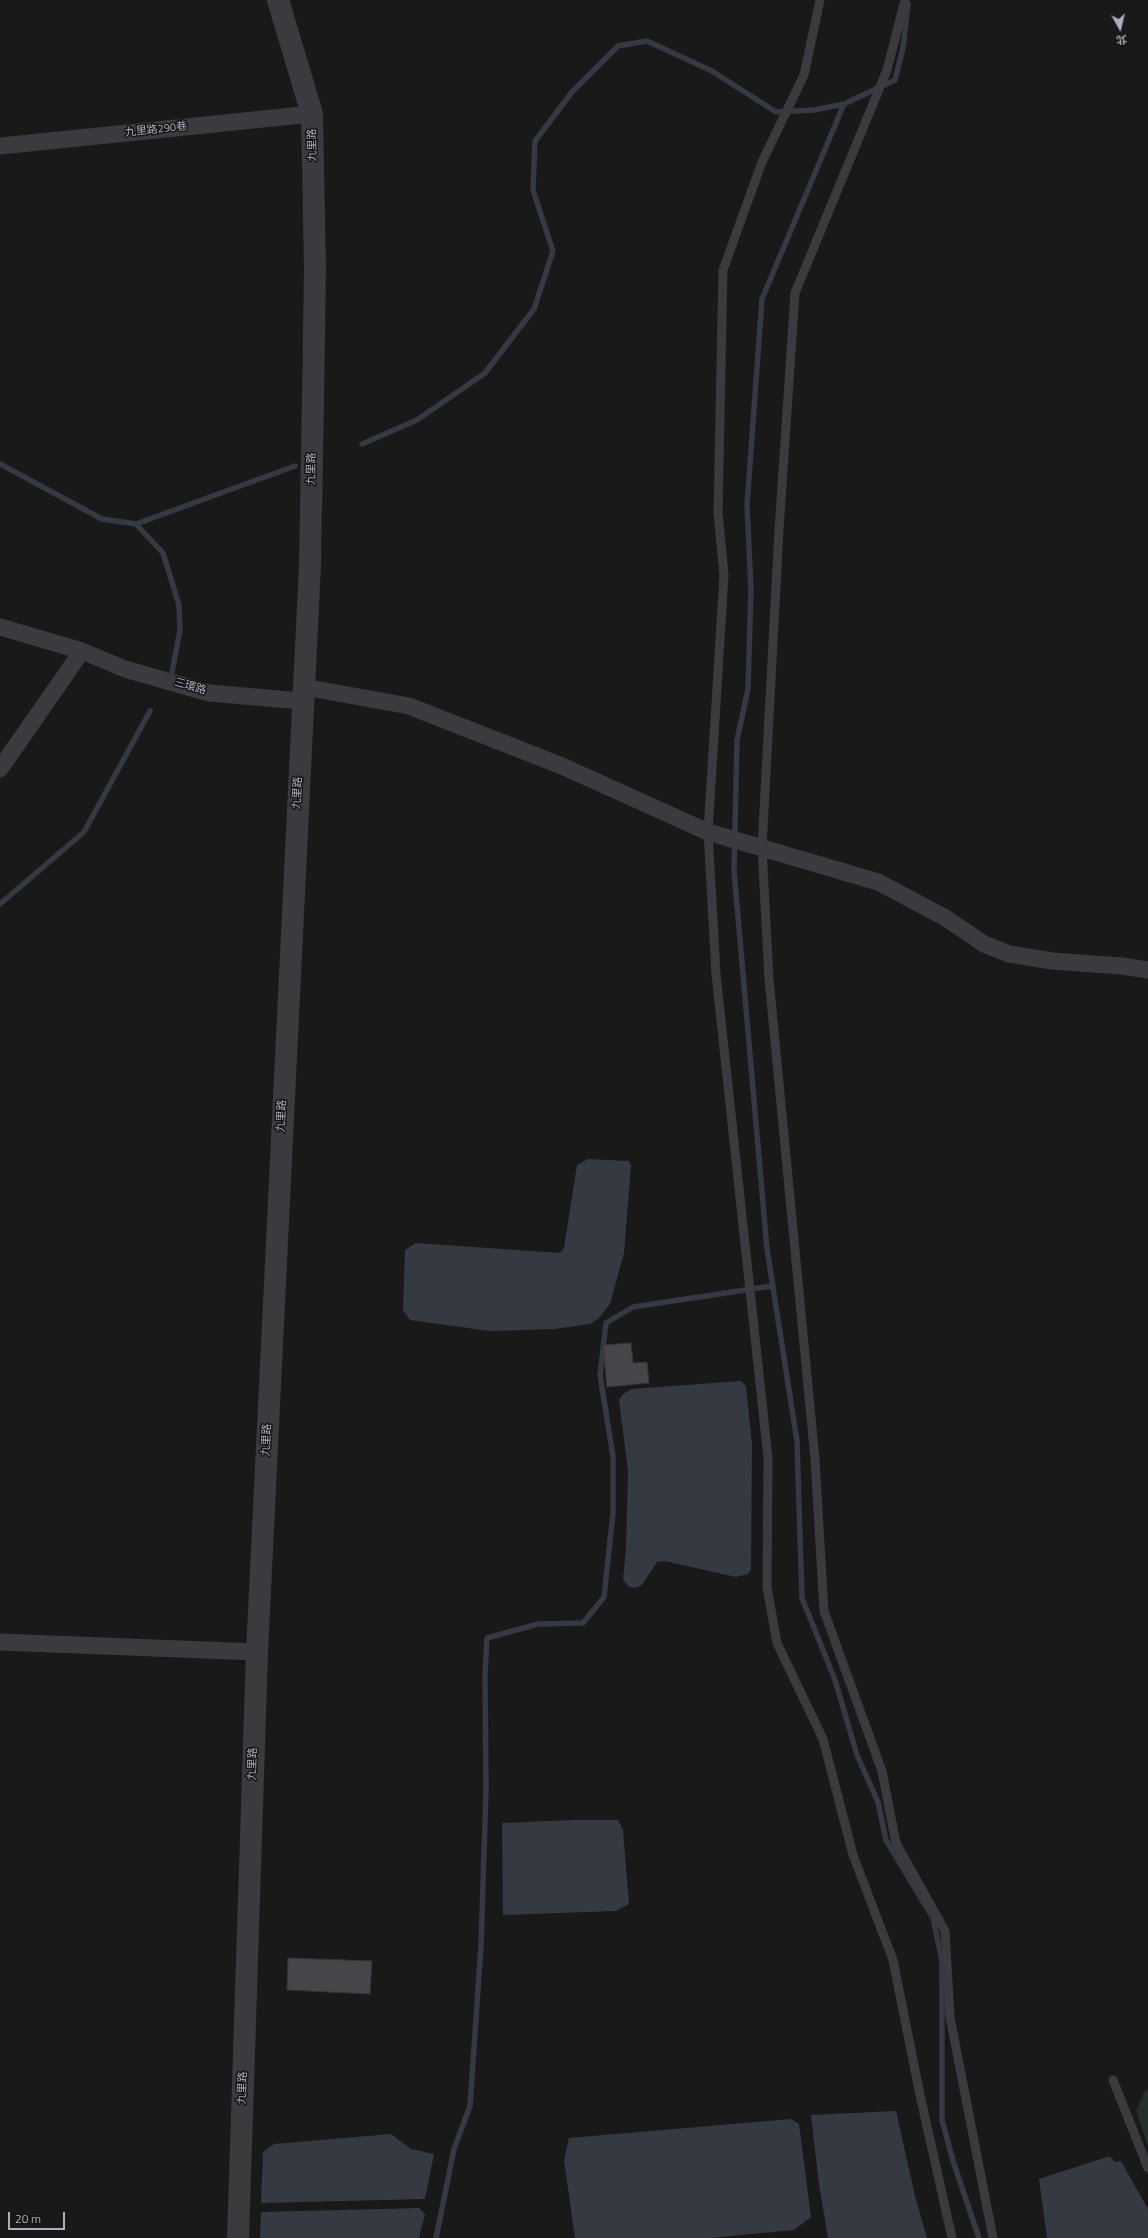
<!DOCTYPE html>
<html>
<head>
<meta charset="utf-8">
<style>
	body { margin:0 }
	#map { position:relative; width:1148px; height:2238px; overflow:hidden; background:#19191a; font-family:"Titillium Web","Noto Sans TC",sans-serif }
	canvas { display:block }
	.north { position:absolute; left:1100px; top:8px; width:40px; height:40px; -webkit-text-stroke:3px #141416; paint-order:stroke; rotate:172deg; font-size:11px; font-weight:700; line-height:16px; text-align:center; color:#adaeb9 }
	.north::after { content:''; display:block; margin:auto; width:14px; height:18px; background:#adaeb9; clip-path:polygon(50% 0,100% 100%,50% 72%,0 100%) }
	.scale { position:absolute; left:8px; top:2212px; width:57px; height:18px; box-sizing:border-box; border:2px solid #adaeb9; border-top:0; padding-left:5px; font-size:12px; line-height:14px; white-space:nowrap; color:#adaeb9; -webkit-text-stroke:3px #141416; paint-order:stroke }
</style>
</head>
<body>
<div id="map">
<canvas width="1148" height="2238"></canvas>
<div class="north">北</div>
<div class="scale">20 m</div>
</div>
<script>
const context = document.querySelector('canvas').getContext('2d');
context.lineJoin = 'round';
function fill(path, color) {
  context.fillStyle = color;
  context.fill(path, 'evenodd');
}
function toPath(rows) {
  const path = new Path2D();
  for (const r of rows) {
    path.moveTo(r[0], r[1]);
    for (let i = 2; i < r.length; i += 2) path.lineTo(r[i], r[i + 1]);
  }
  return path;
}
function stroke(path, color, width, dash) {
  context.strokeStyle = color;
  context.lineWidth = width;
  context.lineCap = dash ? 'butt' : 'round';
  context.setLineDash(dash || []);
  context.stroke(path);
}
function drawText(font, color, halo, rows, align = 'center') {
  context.font = font + ' "Titillium Web","Noto Sans TC",sans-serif';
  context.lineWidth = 3;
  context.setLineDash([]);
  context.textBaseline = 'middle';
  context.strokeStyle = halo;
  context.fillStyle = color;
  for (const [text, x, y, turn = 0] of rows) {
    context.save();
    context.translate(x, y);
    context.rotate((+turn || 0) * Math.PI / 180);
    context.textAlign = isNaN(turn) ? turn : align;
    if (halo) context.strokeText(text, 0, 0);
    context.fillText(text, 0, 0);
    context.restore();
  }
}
fill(toPath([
	[1148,2089,1148,2147,1136,2111,1144,2092]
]), '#272f2a');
fill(toPath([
	[588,1159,629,1161,631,1166,624,1253,610,1304,599,1318,590,1324,554,1329,490,1331,410,1320,403,1310,405,1250,416,1243,560,1253,564,1248,577,1165],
	[741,1381,746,1386,752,1444,751,1569,748,1574,736,1577,664,1561,657,1562,642,1585,636,1588,629,1587,623,1580,626,1549,628,1471,619,1400,623,1394,632,1389],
	[574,1820,618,1820,623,1830,629,1904,616,1911,503,1915,502,1823],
	[896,2111,915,2196,927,2238,828,2238,819,2185,811,2115],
	[791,2119,799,2124,811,2217,794,2230,710,2238,575,2238,564,2160,569,2138],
	[391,2134,411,2149,434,2154,425,2199,261,2203,263,2152,274,2144],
	[1110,2156,1115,2162,1121,2161,1148,2209,1148,2238,1047,2238,1039,2179],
	[419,2208,425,2214,419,2238,260,2238,261,2212]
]), '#343942');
stroke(toPath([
	[844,104,762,299,747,505,751,589,748,689,737,740,734,871,767,1249,797,1441,802,1598,835,1680,857,1755,878,1802,886,1840,933,1918,942,1961,942,2120,953,2161,979,2238],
	[362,444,417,420,485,373,534,309,553,251,533,190,535,141,572,92,618,46,647,41,712,71,776,112,814,110,844,104,895,80,903,48,908,4],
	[0,464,102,519,136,524,295,466],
	[136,524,163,553,179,605,180,630,172,672],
	[0,904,84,832,150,711],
	[436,2238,454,2149,470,2106,481,1946,486,1790,485,1675,487,1638,538,1624,583,1623,604,1597,613,1513,613,1456,600,1375,606,1323,633,1307,772,1286]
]), '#343942', 5.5);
const building = toPath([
	[631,1343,633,1363,647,1362,649,1383,607,1387,603,1345,631,1343],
	[288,1958,372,1961,370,1994,287,1990,288,1958]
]);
fill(building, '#46464a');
stroke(building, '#343336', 1);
stroke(toPath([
	[820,0,804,75,762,162,723,270,718,513,724,575,708,832,716,974,768,1458,767,1587,777,1643,823,1739,853,1855,893,1960,920,2095,952,2238],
	[905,0,887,70,795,293,779,530,762,848,769,979,815,1459,824,1611,882,1771,896,1843,945,1931,950,2017,993,2238],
	[1113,2080,1148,2168]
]), '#3b3a3f', 9);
stroke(toPath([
	[0,146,312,114],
	[0,627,82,651,125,669,209,693,302,701],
	[304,687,409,706,562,766,708,832,878,882,944,917,984,944,1009,954,1052,961,1122,966,1148,970],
	[0,769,82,651],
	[0,1642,257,1652]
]), '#3b3a3f', 17);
stroke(toPath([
	[238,2238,257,1652,310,565,313,400,315,269,312,114,278,0]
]), '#3b3a3f', 22);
drawText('11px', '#adaeb9', '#141416', [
	["九里路290巷",156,130,-6],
	["九里路",313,145,-91],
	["九里路",312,469,-89],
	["三環路",190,687,16],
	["九里路",298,793,-87],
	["九里路",282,1116,-87],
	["九里路",267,1440,-87],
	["九里路",253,1764,-88],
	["九里路",243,2088,-88]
]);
</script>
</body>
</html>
